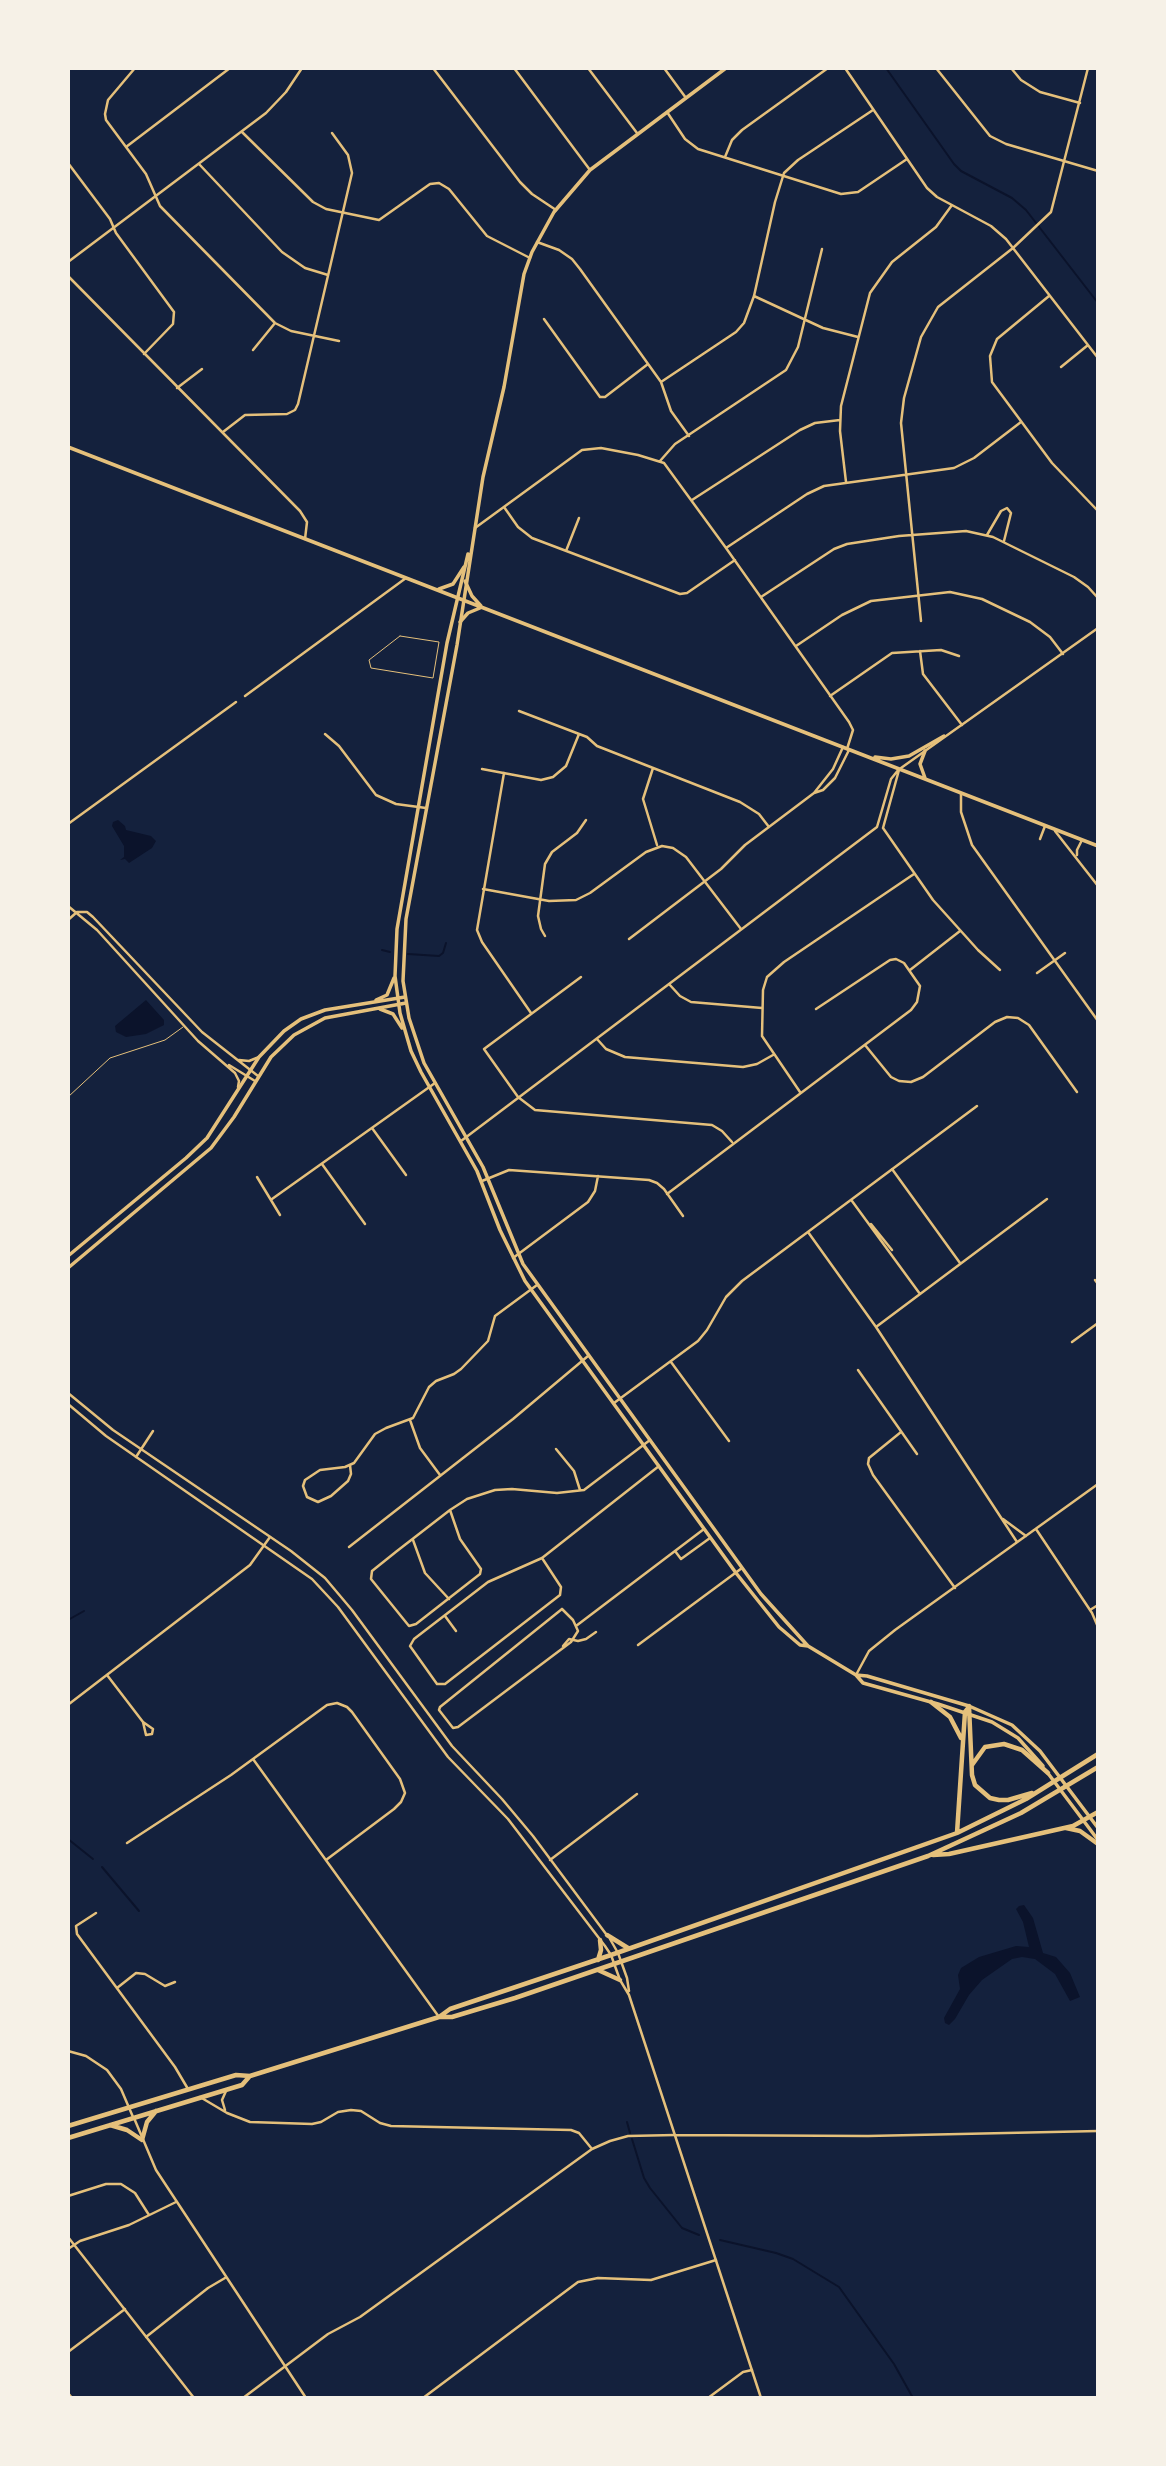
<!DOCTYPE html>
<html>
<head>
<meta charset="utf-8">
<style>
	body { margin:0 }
	#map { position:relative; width:1166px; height:2466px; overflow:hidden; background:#14213d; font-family:"Archivo Narrow",sans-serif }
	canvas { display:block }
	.frame { position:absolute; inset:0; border:70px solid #f6f1e7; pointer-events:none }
</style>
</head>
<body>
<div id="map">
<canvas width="1166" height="2466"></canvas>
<div class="frame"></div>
</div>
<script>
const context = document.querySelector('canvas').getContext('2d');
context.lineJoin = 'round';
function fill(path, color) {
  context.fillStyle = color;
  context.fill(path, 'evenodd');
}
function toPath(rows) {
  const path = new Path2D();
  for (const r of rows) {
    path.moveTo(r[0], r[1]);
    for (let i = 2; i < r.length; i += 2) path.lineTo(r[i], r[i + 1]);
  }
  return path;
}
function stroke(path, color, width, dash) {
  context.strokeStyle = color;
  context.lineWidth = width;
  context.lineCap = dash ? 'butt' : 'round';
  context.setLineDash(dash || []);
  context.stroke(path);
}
fill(toPath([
	[118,820,125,826,126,830,151,836,156,841,152,848,129,863,125,859,120,860,124,857,124,846,112,826,113,822],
	[146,1000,164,1020,164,1025,146,1034,126,1037,116,1032,115,1026],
	[1024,1905,1033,1918,1043,1953,1056,1957,1070,1973,1080,1997,1070,2001,1055,1974,1035,1959,1022,1957,1012,1959,982,1980,969,1995,955,2019,949,2025,945,2023,944,2018,960,1989,958,1975,961,1968,979,1957,1016,1946,1029,1947,1023,1922,1016,1909,1019,1906]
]), '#0b132b');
stroke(toPath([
	[886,68,954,164,961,171,1012,198,1026,210,1098,303],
	[382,950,390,952],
	[408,954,439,956,443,953,446,943],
	[68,1620,84,1611],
	[68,1839,93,1859],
	[102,1867,139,1911],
	[627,2122,630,2133],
	[632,2139,644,2178,650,2188,682,2228,699,2235],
	[720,2240,776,2253,793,2259,839,2287,894,2364,913,2398]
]), '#0b132b', 2);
stroke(toPath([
	[400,636,439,642,433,678,371,668,369,660,400,636],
	[68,1097,110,1058,165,1040,183,1027]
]), '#e5c07b', 1);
stroke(toPath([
	[135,68,108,100,105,114,106,120,146,174,160,206,275,323,291,331,339,341],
	[433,68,520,182,532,194,556,210],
	[514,68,590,170],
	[588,68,637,133],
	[664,68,686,98],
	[845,68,927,188,937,197,991,226,1006,239,1098,358],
	[936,68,990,136,1006,144,1098,171],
	[1011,68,1021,80,1040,92,1080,103],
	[667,112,685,139,698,149,841,194,858,192,907,159],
	[242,132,313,202,326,209,379,220,430,184,439,183,449,189,487,236,530,258],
	[126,147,230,68],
	[725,157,732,140,742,130,828,68],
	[68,163,110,219,116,233,174,312,173,324,144,354],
	[199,164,282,252,305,268,328,275],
	[537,242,559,250,572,259,580,269,661,382,671,411,689,436],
	[68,262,266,113,286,92,302,68],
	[68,276,300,511,307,522,305,539],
	[754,296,823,328,858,337],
	[1049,296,997,339,990,356,992,382,1052,463,1098,511],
	[544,319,600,397,605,397,648,364],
	[253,350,275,323],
	[1061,367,1088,345],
	[661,382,736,332,744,323,754,296,775,202,784,173,798,160,873,110],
	[177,388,202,369],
	[223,432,245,415,287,414,295,410,298,404,352,173,348,155,332,133],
	[660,461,675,444,786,370,798,347,822,249],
	[846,482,840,431,841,406,870,293,892,262,936,227,952,205],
	[692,500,800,430,815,423,840,420],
	[504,507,518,527,532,538,680,594,687,593,735,560],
	[475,528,582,450,601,448,638,455,664,463,726,548,849,722,853,730,847,749],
	[987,535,1001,511,1007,508,1011,513,1004,541],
	[726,548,807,494,824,486,954,468,974,458,1021,422],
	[566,551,579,518],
	[761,597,834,549,847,544,899,536,966,531,993,537,1074,577,1088,587,1098,598],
	[921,621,901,423,904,398,921,337,938,307,1013,248,1051,212,1088,68],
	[796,646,842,615,871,601,950,592,982,599,1030,622,1050,637,1063,654],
	[920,651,923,674,962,725],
	[245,696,406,578],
	[830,696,892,653,941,650,959,656],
	[519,711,587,737,597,746,740,802,759,814,769,827],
	[325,734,339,746,376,795,396,804,426,808],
	[653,768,643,799,657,845],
	[482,769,541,780,553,777,566,766,579,734],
	[504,773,477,930,482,942,531,1013],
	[814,793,823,790,835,778,849,750],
	[961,794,961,812,972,845,1098,1021],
	[68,824,236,702],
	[883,828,933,900,978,950,1000,970],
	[883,828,899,770],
	[1055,831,1098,886],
	[1040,839,1045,826],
	[1077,855,1077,850,1082,840],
	[483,889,549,901,576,900,590,893,646,852,662,846,673,848,686,857,741,929],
	[68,906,97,930,198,1041,235,1073,239,1081,238,1087],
	[77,912,87,912,93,917,202,1032,258,1076],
	[68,920,77,912],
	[545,936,541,929,538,916,545,864,552,852,577,833,586,820],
	[629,939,721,869,745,845,814,793,833,769,843,747],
	[910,970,960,931],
	[1037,973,1065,953],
	[581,977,484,1049,518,1097,535,1110,712,1125,722,1131,732,1142],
	[669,984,680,996,691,1002,762,1008],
	[597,1039,606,1049,625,1057,743,1067,757,1064,773,1055],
	[865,1045,891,1077,899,1081,911,1082,923,1077,995,1022,1007,1017,1018,1018,1029,1025,1077,1092],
	[239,1060,249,1061,259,1057],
	[229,1065,255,1081],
	[800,1092,762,1036,763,990,767,977,784,962,914,874],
	[372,1128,406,1175],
	[461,1141,877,827,891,779,899,769],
	[322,1164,365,1224],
	[892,1169,960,1263],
	[257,1177,280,1215],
	[482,1181,509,1170,649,1180,657,1183,664,1189,683,1216],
	[667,1194,911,1010,917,1002,920,986,904,963,896,959,890,960,816,1009],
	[272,1199,435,1083],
	[852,1201,920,1294],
	[871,1224,892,1250],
	[808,1232,876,1327,1017,1542],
	[513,1258,588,1202,595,1191,598,1176],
	[1095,1280,1098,1284],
	[876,1327,1047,1199],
	[1072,1342,1098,1323],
	[671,1362,729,1441],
	[858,1370,917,1454],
	[614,1403,698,1341,707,1330,726,1297,742,1281,977,1106],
	[410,1420,420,1448,440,1475],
	[901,1432,869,1458,868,1464,873,1475,955,1588],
	[556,1449,574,1471,580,1490],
	[136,1457,153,1431],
	[350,1465,351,1474,348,1481,331,1496,318,1502,307,1497,303,1486,305,1480,320,1470,345,1467,354,1463,375,1434,386,1428,413,1418,429,1387,436,1381,454,1374,461,1369,488,1341,495,1316,537,1285],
	[450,1510,460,1539,481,1569,480,1574,416,1624,409,1626,371,1579,372,1571,397,1551,450,1510,467,1499,495,1490,512,1489,557,1493,584,1490,650,1440],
	[1003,1519,1026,1536],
	[1036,1529,1092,1613,1098,1627],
	[413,1540,425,1573,449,1599],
	[349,1547,513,1419,588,1356],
	[675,1551,681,1559,710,1538],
	[542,1558,561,1587,560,1595,445,1684,437,1684,410,1646,414,1639,488,1582,542,1558,659,1466],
	[562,1609,573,1620,578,1631,571,1642,458,1727,453,1728,439,1710,440,1707,562,1609],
	[1090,1610,1098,1605],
	[445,1616,456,1631],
	[576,1626,704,1529],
	[638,1645,742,1568],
	[563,1646,569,1639,578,1641,586,1639,596,1632],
	[107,1675,143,1722],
	[856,1675,869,1651,895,1630,1098,1484],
	[69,1704,250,1565,270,1537],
	[143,1722,153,1729,152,1734,146,1735,143,1722],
	[253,1759,439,2017],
	[127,1843,231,1775,327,1705,337,1703,347,1707,352,1712,400,1779,405,1793,401,1802,394,1809,326,1860],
	[550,1860,637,1794],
	[96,1913,76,1926,77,1934,175,2067,188,2089],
	[117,1988,136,1973,145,1974,165,1986,175,1982],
	[200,2097,227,2113,250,2122,312,2124,321,2122,338,2112,351,2110,361,2111,380,2123,391,2126,571,2130,579,2133,592,2149],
	[225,2110,222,2100,226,2091],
	[134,2118,156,2170,306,2398],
	[68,2196,106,2184,121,2184,135,2193,149,2215],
	[68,2237,194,2398],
	[68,2249,80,2241,129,2225,176,2202],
	[146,2337,208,2288,225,2278],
	[68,2352,125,2309],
	[68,2393,72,2398],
	[243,2398,328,2334,360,2317,592,2149,610,2141,628,2136,675,2135],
	[423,2398,578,2282,598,2278,651,2280,716,2260],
	[708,2398,743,2372,752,2370]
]), '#e5c07b', 2.5);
stroke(toPath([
	[901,768,1098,628],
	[68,1393,113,1430,291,1551,325,1578,352,1610,452,1746,502,1799,533,1836,606,1934],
	[68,1404,106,1436,312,1579,338,1607,448,1757,508,1819,605,1946,611,1955,620,1980,629,1995,761,2398],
	[610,1939,618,1953,627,1978,629,1991],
	[68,2051,86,2056,107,2070,121,2089,133,2117],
	[675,2135,868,2136,1098,2131]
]), '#e5c07b', 2.5);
stroke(toPath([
	[726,68,590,170,554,212,532,252,524,274,504,387,483,477,457,645,406,919,403,981,409,1018,424,1063,483,1167,523,1264,761,1594,808,1646],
	[468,554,447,643,397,929,395,976,400,1013,411,1051,421,1072,477,1171,500,1230,525,1281,736,1573,779,1627,800,1645,808,1646,856,1675,863,1683,938,1704,992,1722,1018,1738,1043,1766],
	[376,1000,387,995,394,978],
	[380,1009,393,1014,402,1028],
	[68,1256,186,1158,207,1138,259,1057,284,1031,301,1019,325,1010,405,997],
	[68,1268,211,1148,234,1117,271,1057,294,1035,325,1018,406,1003],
	[856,1675,867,1676,969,1706,1012,1725,1040,1751,1098,1828],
	[1047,1772,1098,1840]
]), '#e5c07b', 3.5);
stroke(toPath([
	[68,447,1098,846],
	[465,581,472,596,481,606],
	[439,589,453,584,464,567],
	[460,622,468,613,480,608],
	[925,751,920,764,925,778],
	[875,757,891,759,909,756,944,736]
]), '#e5c07b', 3.5);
stroke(toPath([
	[931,1702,950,1717,961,1738],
	[969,1706,972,1775,975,1785,990,1798,999,1800,1008,1800,1032,1793],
	[972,1765,985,1747,1004,1744,1022,1750,1048,1773],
	[1066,1828,1080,1831,1098,1844],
	[957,1833,965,1712,969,1707],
	[933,1855,949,1854,1073,1826,1098,1812],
	[607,1935,628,1948],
	[598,1960,601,1950,600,1940],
	[598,1970,620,1980],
	[440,2017,452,2017,515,1998,928,1856,1021,1813,1098,1767],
	[110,2125,127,2130,142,2140,147,2122,156,2111],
	[68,2126,236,2075,250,2076,439,2017,450,2009,611,1955,957,1833,1026,1799,1098,1754],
	[68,2138,242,2085,249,2077]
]), '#e5c07b', 4.5);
</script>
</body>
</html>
